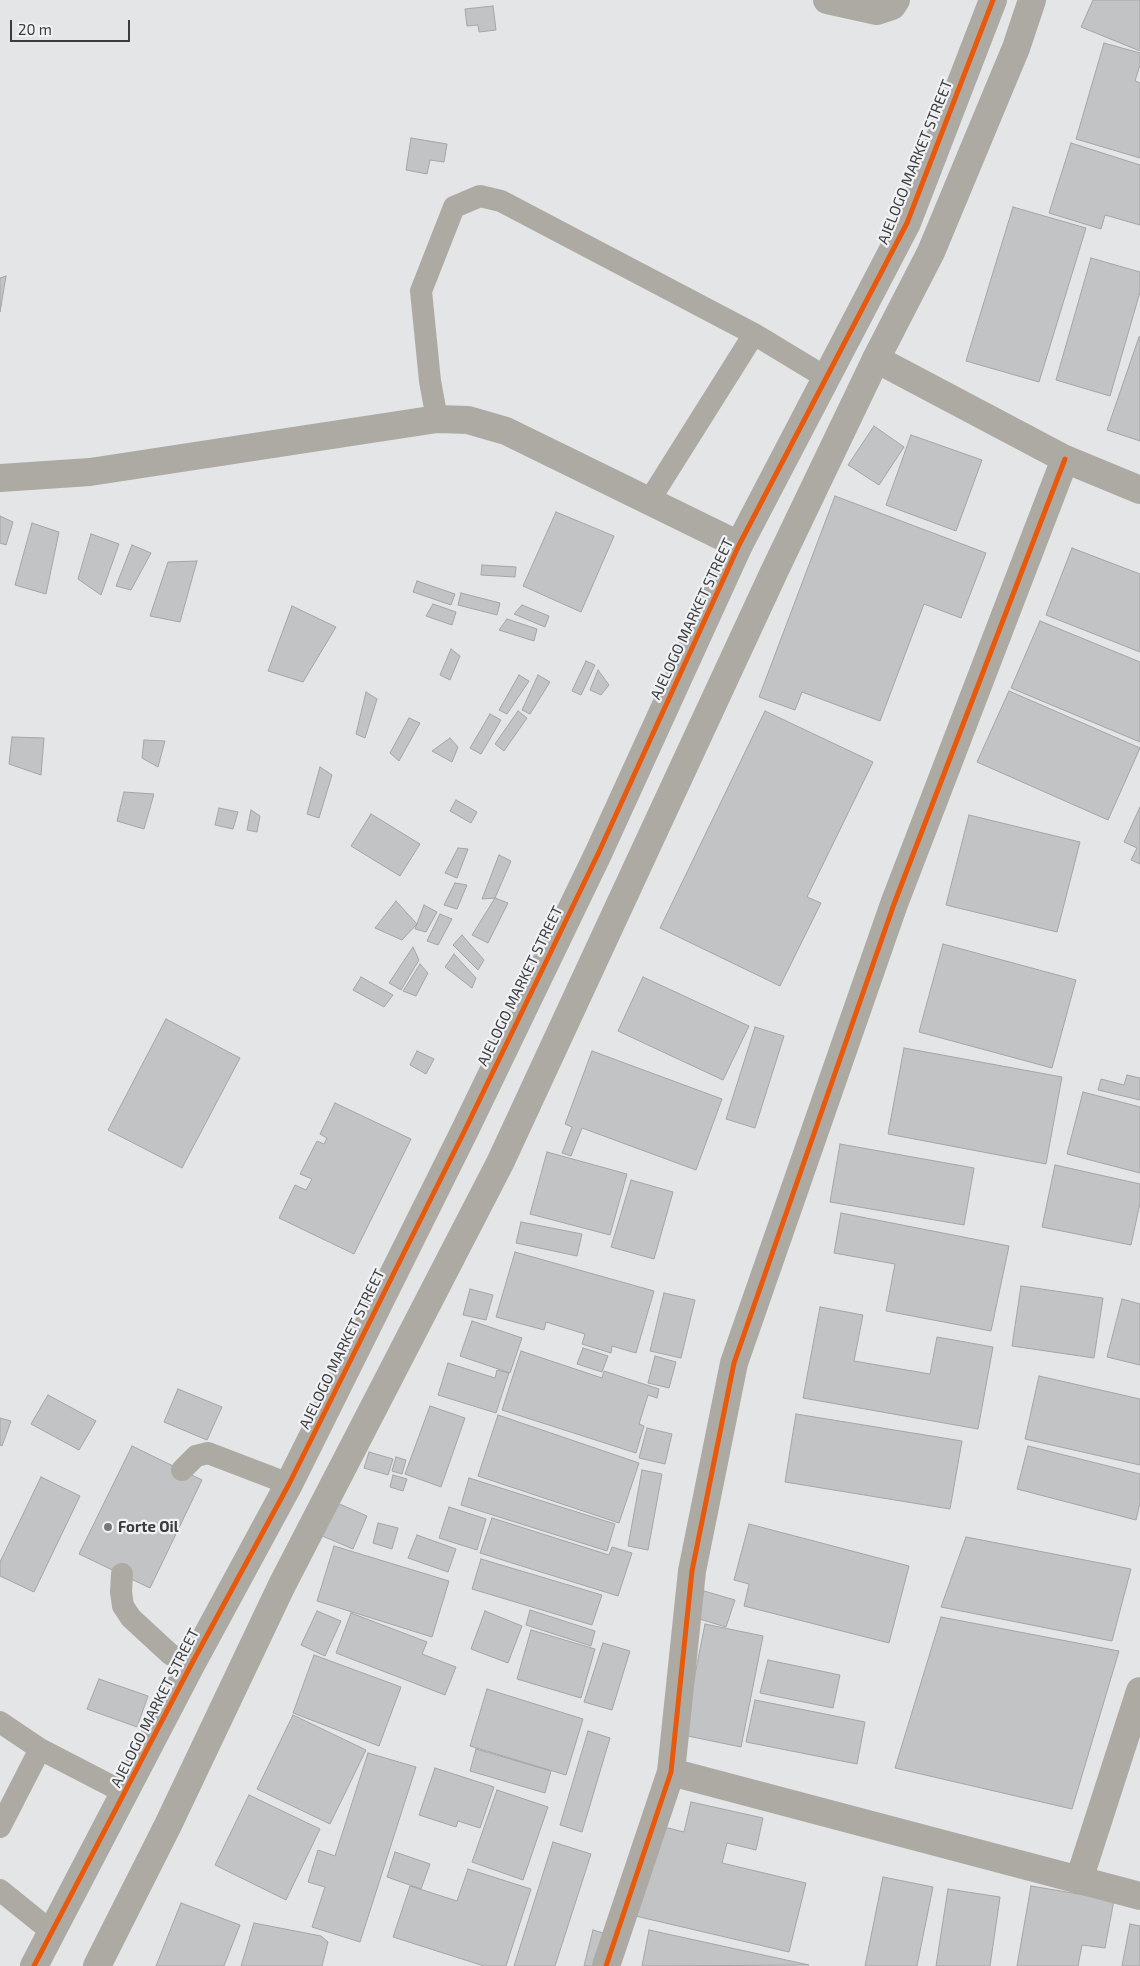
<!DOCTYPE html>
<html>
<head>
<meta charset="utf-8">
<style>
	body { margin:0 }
	#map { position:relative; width:1140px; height:1966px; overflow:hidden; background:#e3e5e6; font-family:"Exo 2",sans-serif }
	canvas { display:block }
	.scale { position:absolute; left:10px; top:20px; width:120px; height:22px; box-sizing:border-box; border:2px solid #3b3c3d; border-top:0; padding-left:6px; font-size:15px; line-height:18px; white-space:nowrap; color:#3b3c3d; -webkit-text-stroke:4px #f0f2f5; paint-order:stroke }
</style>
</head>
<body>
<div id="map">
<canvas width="1140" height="1966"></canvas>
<div class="scale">20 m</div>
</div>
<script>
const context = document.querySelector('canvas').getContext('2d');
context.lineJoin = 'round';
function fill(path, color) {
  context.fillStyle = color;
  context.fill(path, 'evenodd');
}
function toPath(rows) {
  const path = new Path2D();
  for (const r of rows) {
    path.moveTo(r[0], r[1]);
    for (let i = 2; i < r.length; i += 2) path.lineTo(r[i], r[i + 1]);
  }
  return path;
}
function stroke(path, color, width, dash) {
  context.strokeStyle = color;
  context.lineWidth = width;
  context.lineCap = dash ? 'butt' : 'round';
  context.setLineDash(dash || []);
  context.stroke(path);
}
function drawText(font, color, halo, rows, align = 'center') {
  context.font = font + ' "Exo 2",sans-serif';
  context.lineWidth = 4.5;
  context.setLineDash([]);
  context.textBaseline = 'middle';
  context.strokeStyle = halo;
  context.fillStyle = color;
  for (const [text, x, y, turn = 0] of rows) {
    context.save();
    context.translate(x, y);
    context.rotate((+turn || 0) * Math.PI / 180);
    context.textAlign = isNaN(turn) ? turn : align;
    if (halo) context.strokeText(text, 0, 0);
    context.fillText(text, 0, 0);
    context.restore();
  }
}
const building = toPath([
	[1093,0,1140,0,1140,51,1081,27,1093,0],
	[493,6,496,30,479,32,478,25,467,26,465,9,493,6],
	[1104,43,1140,53,1140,65,1135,81,1140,83,1140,158,1076,139,1104,43],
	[411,138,447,144,444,162,430,160,427,174,406,170,411,138],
	[1071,143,1140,165,1140,225,1105,215,1101,229,1049,213,1071,143],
	[1013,207,1086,228,1039,382,966,361,1013,207],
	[1091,258,1140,272,1140,292,1110,396,1056,380,1091,258],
	[6,276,0,312,0,278,6,276],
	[1139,337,1140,337,1140,441,1107,430,1139,337],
	[874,426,904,447,879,485,848,465,874,426],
	[911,435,982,460,956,531,886,505,911,435],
	[835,496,986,553,961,618,924,604,880,721,802,692,795,710,759,697,835,496],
	[556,512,614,536,581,612,523,586,556,512],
	[0,516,13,522,6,545,0,543,0,516],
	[32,523,59,532,46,594,15,585,32,523],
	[91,534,119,544,101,595,78,579,91,534],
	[132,545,151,553,131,590,116,586,132,545],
	[1072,548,1140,574,1140,652,1046,615,1072,548],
	[197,561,180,622,150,616,168,562,197,561],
	[482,565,516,567,515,577,481,575,482,565],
	[417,581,455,594,451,605,413,592,417,581],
	[461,593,500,603,497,615,458,605,461,593],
	[433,604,456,612,452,625,426,616,433,604],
	[522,605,549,616,545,627,514,614,522,605],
	[292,606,336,627,303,682,268,671,292,606],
	[507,619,537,629,534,641,499,630,507,619],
	[1040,621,1140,662,1140,742,1011,688,1040,621],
	[451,649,460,656,450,680,440,675,451,649],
	[586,661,595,665,581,695,572,691,586,661],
	[598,670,609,685,601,695,590,690,598,670],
	[519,675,529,681,507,714,499,710,519,675],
	[538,675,550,682,530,714,522,710,538,675],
	[1009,691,1140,748,1108,820,977,762,1009,691],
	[366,692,377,699,365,738,356,734,366,692],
	[518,711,527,718,504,751,495,744,518,711],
	[765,711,873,762,807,897,821,903,780,986,660,928,765,711],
	[490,714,501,720,481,754,470,748,490,714],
	[409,718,420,723,399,761,390,753,409,718],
	[12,737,44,738,41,775,9,764,12,737],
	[450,738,458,747,452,762,432,751,450,738],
	[144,740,165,741,158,767,142,758,144,740],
	[320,767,332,775,319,818,307,814,320,767],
	[124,792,154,794,144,829,117,821,124,792],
	[456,800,477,812,471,823,450,811,456,800],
	[1140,807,1140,864,1131,860,1137,848,1124,842,1140,807],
	[219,808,238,812,233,829,215,825,219,808],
	[251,810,260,816,257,832,247,830,251,810],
	[371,814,420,844,400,876,351,846,371,814],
	[969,815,1080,842,1057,932,946,905,969,815],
	[458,848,468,849,457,878,445,873,458,848],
	[499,855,511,861,495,898,482,899,499,855],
	[455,883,467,885,457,909,444,905,455,883],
	[495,898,508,903,488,943,472,935,495,898],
	[396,901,417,924,402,940,375,928,396,901],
	[424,905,437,912,426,932,415,929,424,905],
	[440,914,452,919,438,945,427,941,440,914],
	[462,935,484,960,478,970,453,945,462,935],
	[943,944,1076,980,1052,1068,919,1032,943,944],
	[413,947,419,960,401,990,389,983,413,947],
	[454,954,476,978,472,988,445,967,454,954],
	[420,964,428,973,416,996,403,991,420,964],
	[361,977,393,995,384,1007,353,990,361,977],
	[643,977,749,1026,723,1080,618,1031,643,977],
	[166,1019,240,1058,182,1168,108,1130,166,1019],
	[755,1027,784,1036,755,1128,726,1119,755,1027],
	[904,1048,1062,1077,1046,1164,888,1134,904,1048],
	[417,1051,434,1059,426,1074,410,1065,417,1051],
	[592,1051,722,1099,696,1170,582,1128,571,1156,562,1153,572,1127,565,1124,592,1051],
	[1127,1075,1140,1078,1140,1100,1098,1090,1101,1079,1124,1085,1127,1075],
	[1083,1092,1140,1107,1140,1173,1067,1154,1083,1092],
	[335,1103,411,1139,354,1254,279,1218,295,1185,306,1190,312,1179,300,1174,317,1141,324,1144,327,1138,320,1134,335,1103],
	[840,1144,974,1168,964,1225,830,1202,840,1144],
	[547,1152,627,1174,610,1235,530,1214,547,1152],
	[1055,1165,1140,1184,1140,1203,1131,1245,1042,1227,1055,1165],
	[631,1180,673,1192,654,1259,611,1247,631,1180],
	[841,1213,1009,1246,991,1331,886,1311,895,1264,834,1253,841,1213],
	[521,1222,582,1234,577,1256,516,1243,521,1222],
	[515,1252,654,1291,636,1353,612,1346,611,1353,582,1344,585,1334,546,1322,544,1330,496,1317,515,1252],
	[1021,1286,1103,1298,1094,1358,1012,1346,1021,1286],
	[470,1289,493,1295,486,1320,463,1315,470,1289],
	[664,1293,695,1300,681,1358,650,1351,664,1293],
	[1122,1299,1140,1304,1140,1365,1107,1357,1122,1299],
	[820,1307,863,1315,854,1361,930,1374,937,1337,993,1347,978,1429,803,1398,820,1307],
	[472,1321,522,1338,510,1373,460,1356,472,1321],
	[583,1348,608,1356,602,1372,577,1364,583,1348],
	[521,1351,602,1378,604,1371,659,1389,657,1398,648,1395,639,1424,644,1426,636,1453,502,1410,521,1351],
	[655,1356,676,1362,669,1388,648,1383,655,1356],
	[448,1363,495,1378,497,1370,509,1373,496,1413,438,1395,448,1363],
	[1039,1376,1140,1399,1140,1465,1025,1439,1039,1376],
	[178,1389,222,1407,207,1440,164,1422,178,1389],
	[48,1395,96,1421,79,1450,31,1424,48,1395],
	[430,1406,465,1418,441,1487,405,1474,430,1406],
	[796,1414,962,1441,950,1509,785,1482,796,1414],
	[498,1415,639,1463,619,1523,478,1476,498,1415],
	[0,1418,11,1421,2,1446,0,1445,0,1418],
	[647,1428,672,1434,665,1464,639,1458,647,1428],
	[132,1446,202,1480,150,1588,79,1554,132,1446],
	[1028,1446,1140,1474,1140,1503,1136,1520,1017,1489,1028,1446],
	[369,1452,393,1459,388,1475,364,1468,369,1452],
	[396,1457,406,1460,402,1474,392,1471,396,1457],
	[642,1470,662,1474,648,1550,628,1546,642,1470],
	[393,1475,407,1479,403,1491,390,1487,393,1475],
	[41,1477,80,1496,34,1592,0,1576,0,1562,41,1477],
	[469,1478,615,1524,607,1551,461,1505,469,1478],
	[335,1502,367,1516,353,1549,320,1535,335,1502],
	[449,1507,486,1519,477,1550,439,1538,449,1507],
	[492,1518,609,1555,612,1547,632,1553,618,1596,480,1553,492,1518],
	[378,1523,398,1528,392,1549,373,1543,378,1523],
	[749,1524,909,1566,889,1643,744,1606,749,1584,734,1580,749,1524],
	[417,1535,456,1549,448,1572,408,1558,417,1535],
	[966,1537,1131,1569,1112,1641,941,1607,966,1537],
	[334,1546,449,1581,432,1637,317,1601,334,1546],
	[481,1559,602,1595,592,1625,472,1589,481,1559],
	[704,1591,735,1600,726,1627,696,1618,704,1591],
	[530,1610,595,1631,591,1646,526,1625,530,1610],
	[317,1611,341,1621,325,1656,301,1645,317,1611],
	[485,1611,522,1626,508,1663,471,1649,485,1611],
	[351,1613,427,1642,422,1654,456,1667,445,1695,336,1653,351,1613],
	[941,1617,1119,1651,1072,1809,895,1768,941,1617],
	[705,1624,763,1636,741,1747,683,1735,705,1624],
	[531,1630,595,1649,581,1698,517,1679,531,1630],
	[603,1643,630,1651,612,1710,584,1702,603,1643],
	[314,1655,401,1687,379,1746,293,1713,314,1655],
	[768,1660,840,1675,833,1708,760,1693,768,1660],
	[99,1679,148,1696,137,1727,87,1709,99,1679],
	[487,1689,583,1719,566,1775,470,1746,487,1689],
	[755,1700,865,1722,857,1764,746,1742,755,1700],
	[293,1715,366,1750,330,1824,257,1789,293,1715],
	[588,1731,610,1738,582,1832,560,1825,588,1731],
	[476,1749,551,1771,545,1793,470,1771,476,1749],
	[368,1753,416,1767,360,1942,312,1927,325,1887,308,1882,318,1850,335,1856,368,1753],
	[435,1768,494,1787,480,1828,458,1821,456,1827,419,1815,435,1768],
	[497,1790,548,1807,523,1880,472,1862,497,1790],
	[249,1795,320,1829,286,1900,215,1865,249,1795],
	[691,1802,763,1818,756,1850,727,1843,722,1863,806,1883,789,1952,627,1914,648,1823,684,1832,691,1802],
	[553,1842,591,1854,555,1966,514,1966,553,1842],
	[395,1852,430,1864,421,1889,387,1877,395,1852],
	[468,1869,531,1889,506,1966,484,1966,393,1937,410,1886,457,1901,468,1869],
	[883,1877,933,1887,917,1966,865,1966,883,1877],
	[1031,1886,1114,1900,1105,1948,1082,1945,1078,1966,1017,1966,1031,1886],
	[948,1889,1000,1897,990,1966,936,1966,948,1889],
	[181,1903,240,1925,224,1966,156,1966,181,1903],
	[254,1923,321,1936,328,1942,322,1966,241,1966,254,1923],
	[1130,1924,1140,1926,1140,1966,1122,1966,1130,1924],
	[593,1930,614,1936,607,1966,584,1966,593,1930],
	[649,1930,809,1965,642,1966,649,1930]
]);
fill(building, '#c2c3c4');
stroke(building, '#a3a5a6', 1);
stroke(toPath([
	[437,419,430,381,421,291,454,207,480,196,501,201,754,334,825,377],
	[649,501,754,334],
	[182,1470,196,1456,208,1453,289,1484],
	[122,1574,121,1592,123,1606,131,1618,170,1654,191,1665],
	[0,1722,40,1749],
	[0,1827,40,1749,125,1793],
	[0,1890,52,1932]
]), '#adaaa4', 22);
stroke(toPath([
	[827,0,877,11,892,6,896,0],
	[876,359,1065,459,1140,490],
	[0,478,90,472,437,419,468,420,506,431,739,545],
	[671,1772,1140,1896],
	[1079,1880,1140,1691],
	[606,1966,671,1772,692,1571,734,1363,894,904,1065,459]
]), '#adaaa4', 28);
stroke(toPath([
	[34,1966,191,1665,289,1484,464,1132,598,854,739,545,907,223,993,0],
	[97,1966,168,1825,282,1585,500,1163,774,572,876,359,931,252,1016,48,1032,0]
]), '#adaaa4', 28);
stroke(toPath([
	[34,1966,191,1665,289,1484,464,1132,598,854,739,545,907,223,993,0],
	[606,1966,671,1772,692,1571,734,1363,894,904,1065,459]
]), '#e8590c', 5);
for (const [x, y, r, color] of [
	[108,1527,5,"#767778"]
]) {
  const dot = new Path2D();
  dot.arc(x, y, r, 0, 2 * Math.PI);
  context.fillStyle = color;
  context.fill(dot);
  stroke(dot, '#f0f2f5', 2);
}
drawText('15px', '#3b3c3d', '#f0f2f5', [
	["AJELOGO MARKET STREET",915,162,-68],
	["AJELOGO MARKET STREET",692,619,-65],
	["AJELOGO MARKET STREET",520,986,-64],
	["AJELOGO MARKET STREET",342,1349,-64],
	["AJELOGO MARKET STREET",155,1708,-63]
]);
drawText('bold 15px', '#3b3c3d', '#f0f2f5', [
	["Forte Oil",118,1527]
], 'left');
</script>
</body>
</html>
